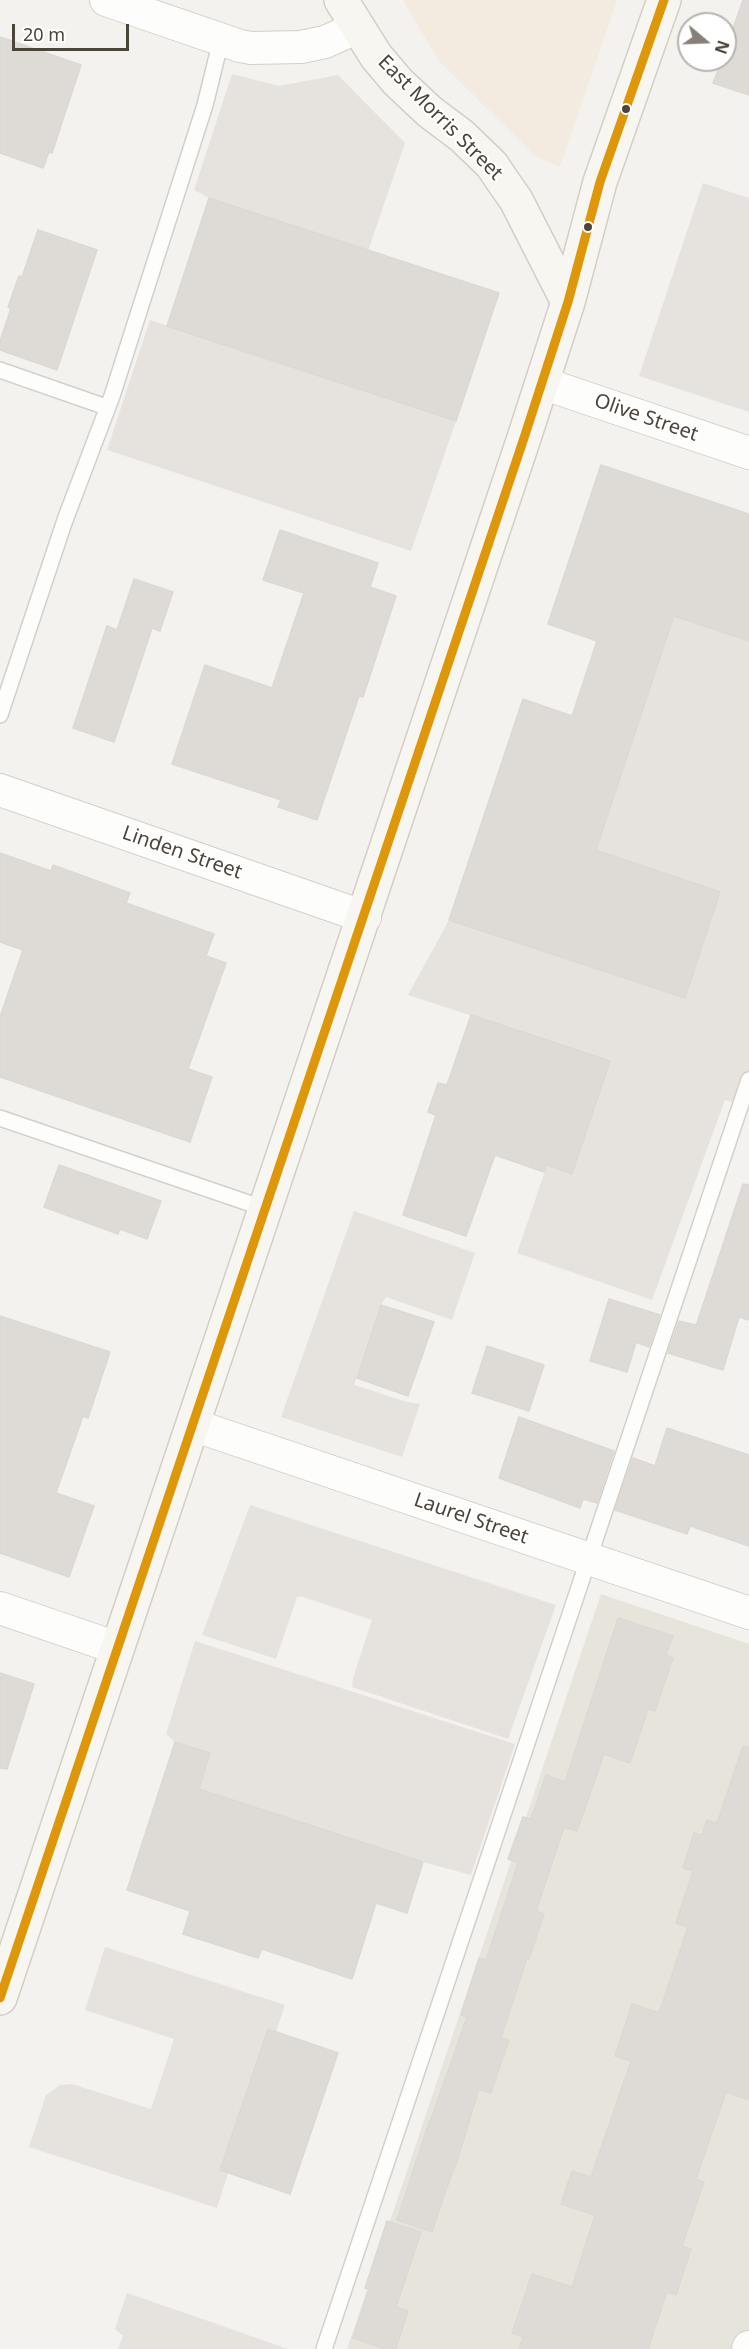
<!DOCTYPE html>
<html>
<head>
<meta charset="utf-8">
<style>
	body { margin:0 }
	#map { position:relative; width:749px; height:2349px; overflow:hidden; background:#f4f2ee; font-family:"Noto Sans",sans-serif }
	canvas { display:block }
	.north { position:absolute; left:677px; top:12px; width:60px; height:60px; box-sizing:border-box; background:#fff; border:2px solid #b7b4b0; border-radius:50%; rotate:109deg; font-size:16px; font-weight:700; line-height:24px; text-align:center; color:#4b4439 }
	.north::after { content:''; display:block; margin:auto; width:21px; height:27px; background:#868178; clip-path:polygon(50% 0,100% 100%,50% 72%,0 100%) }
	.scale { position:absolute; left:12px; top:24px; width:117px; height:27px; box-sizing:border-box; border:3px solid #4b4439; border-top:0; padding-left:8px; font-size:18px; line-height:21px; white-space:nowrap; color:#4b4439; -webkit-text-stroke:4px #fff; paint-order:stroke }
</style>
</head>
<body>
<div id="map">
<canvas width="749" height="2349"></canvas>
<div class="north">N</div>
<div class="scale">20 m</div>
</div>
<script>
const context = document.querySelector('canvas').getContext('2d');
context.lineJoin = 'round';
function fill(path, color) {
  context.fillStyle = color;
  context.fill(path, 'evenodd');
}
function toPath(rows) {
  const path = new Path2D();
  for (const r of rows) {
    path.moveTo(r[0], r[1]);
    for (let i = 2; i < r.length; i += 2) path.lineTo(r[i], r[i + 1]);
  }
  return path;
}
function stroke(path, color, width, dash) {
  context.strokeStyle = color;
  context.lineWidth = width;
  context.lineCap = dash ? 'butt' : 'round';
  context.setLineDash(dash || []);
  context.stroke(path);
}
function drawText(font, color, halo, rows, align = 'center') {
  context.font = font + ' "Noto Sans",sans-serif';
  context.lineWidth = 4.5;
  context.setLineDash([]);
  context.textBaseline = 'middle';
  context.strokeStyle = halo;
  context.fillStyle = color;
  for (const [text, x, y, turn = 0] of rows) {
    context.save();
    context.translate(x, y);
    context.rotate((+turn || 0) * Math.PI / 180);
    context.textAlign = isNaN(turn) ? turn : align;
    if (halo) context.strokeText(text, 0, 0);
    context.fillText(text, 0, 0);
    context.restore();
  }
}
fill(toPath([
	[601,1594,749,1644,749,2349,347,2349]
]), '#e7e4dc');
fill(toPath([
	[403,0,617,0,560,167,535,156,438,60]
]), '#f3ebdf');
fill(toPath([
	[232,74,279,86,338,75,405,143,368,251,209,198,194,190],
	[703,183,749,198,749,412,639,376],
	[150,320,456,421,411,551,107,450],
	[659,611,749,641,749,1081,741,1105,725,1100,652,1300,517,1253,547,1165,571,1174,610,1061,408,995,449,920,685,998,720,892,579,844,604,827,668,636,653,630],
	[354,1211,475,1253,452,1320,386,1297,381,1305,354,1385,407,1402,420,1404,402,1457,281,1417],
	[250,1505,556,1605,508,1739,352,1687,353,1678,372,1620,303,1597,297,1597,276,1659,202,1635],
	[195,1641,515,1744,471,1875,423,1862,199,1789,210,1753,175,1742,166,1734],
	[105,1947,285,2005,276,2032,268,2030,221,2170,228,2173,217,2208,29,2147,46,2095,60,2085,72,2084,151,2109,174,2039,85,2010],
	[127,2293,214,2323,288,2349,118,2349,123,2336,115,2329]
]), '#e6e3df');
const building = toPath([
	[743,0,749,0,749,95,713,83,722,60,725,60,725,51,743,0],
	[0,37,81,65,52,153,49,152,43,168,0,153,0,37],
	[209,198,499,293,456,421,167,326,209,198],
	[38,230,97,250,57,370,0,350,0,341,11,308,8,307,19,276,22,277,38,230],
	[601,465,749,514,749,641,674,616,596,850,720,892,685,998,449,920,523,699,572,716,597,641,548,624,601,465],
	[280,530,378,563,370,587,396,596,363,697,359,696,317,820,278,807,281,800,172,764,205,665,272,688,304,593,263,580,280,530],
	[134,579,173,592,160,631,152,628,114,742,73,728,107,626,117,630,134,579],
	[0,853,51,871,53,865,130,893,126,903,214,934,206,956,226,963,188,1069,212,1077,190,1142,0,1077,0,1017,23,950,0,942,0,853],
	[471,1015,610,1061,572,1174,547,1165,544,1172,495,1155,466,1236,403,1215,436,1115,428,1112,438,1083,447,1085,471,1015],
	[59,1165,161,1201,147,1239,120,1229,118,1234,44,1207,59,1165],
	[743,1184,749,1185,749,1320,739,1317,723,1370,668,1353,679,1321,695,1325,697,1323,743,1184],
	[609,1299,660,1315,649,1347,636,1342,627,1372,590,1361,609,1299],
	[381,1305,434,1322,408,1396,357,1378,381,1305],
	[0,1316,110,1352,88,1418,83,1416,56,1493,94,1506,69,1577,0,1553,0,1316],
	[487,1346,544,1365,529,1411,472,1393,487,1346],
	[519,1417,614,1451,597,1503,583,1499,580,1508,499,1478,519,1417],
	[667,1428,749,1455,749,1546,690,1526,687,1534,615,1510,633,1458,655,1466,667,1428],
	[618,1618,673,1636,666,1655,673,1658,655,1711,648,1709,630,1763,604,1754,577,1831,564,1827,536,1911,544,1914,529,1959,527,1958,501,2038,509,2040,491,2093,479,2089,455,2168,454,2167,432,2232,397,2220,429,2122,430,2122,467,2017,461,2015,479,1958,486,1960,518,1863,508,1859,523,1817,531,1819,546,1775,565,1782,618,1618],
	[0,1673,34,1684,7,1769,0,1768,0,1673],
	[175,1742,210,1753,199,1789,423,1862,407,1913,376,1903,352,1979,262,1949,258,1958,183,1934,190,1911,127,1890,175,1742],
	[743,1746,749,1747,749,2100,726,2092,696,2179,704,2182,682,2246,691,2249,676,2295,667,2292,648,2349,519,2349,523,2337,512,2333,532,2274,572,2287,595,2215,561,2204,572,2171,591,2177,631,2061,615,2056,632,2004,659,2013,688,1927,676,1923,693,1871,683,1868,694,1833,702,1835,707,1820,717,1823,743,1746],
	[268,2029,338,2053,290,2194,220,2170,268,2029],
	[387,2221,421,2232,396,2307,408,2311,396,2349,385,2349,353,2338,369,2289,365,2288,387,2221]
]);
fill(building, '#dedbd6');
stroke(building, '#dcd9d4', 1.5);
const lane = toPath([
	[0,370,106,407],
	[0,715,65,520,112,396,205,105,221,40],
	[0,1118,266,1209],
	[324,2349,749,1080]
]);
const street = toPath([
	[106,0,240,46,251,48,301,47,325,42,358,27],
	[542,383,749,453],
	[0,790,365,917],
	[193,1425,749,1613],
	[0,1608,117,1648],
	[748,2349,749,2347]
]);
const secondary = toPath([
	[341,0,376,56,398,82,430,112,462,136,492,165,502,180,516,200,568,302],
	[0,1998,524,438,568,302,600,182,664,0]
]);
stroke(lane, '#d2d0cb', 18);
stroke(street, '#d2d0cb', 34);
stroke(secondary, '#d3cfc5', 36);
stroke(lane, '#fdfdfc', 15);
stroke(street, '#fdfdfc', 32);
stroke(secondary, '#f7f6f1', 33);
stroke(toPath([
	[0,1998,524,438,568,302,600,182,664,0]
]), '#dd9709', 9);
for (const [x, y, r, color] of [
	[626,109,5,"#4b4439"],
	[588,227,5,"#4b4439"]
]) {
  const dot = new Path2D();
  dot.arc(x, y, r, 0, 2 * Math.PI);
  context.fillStyle = color;
  context.fill(dot);
  stroke(dot, '#fff', 2);
}
drawText('20px', '#4b4439', '#fff', [
	["East Morris Street",440,118,45],
	["Olive Street",646,418,19],
	["Linden Street",182,853,19],
	["Laurel Street",471,1519,19]
]);
</script>
</body>
</html>
